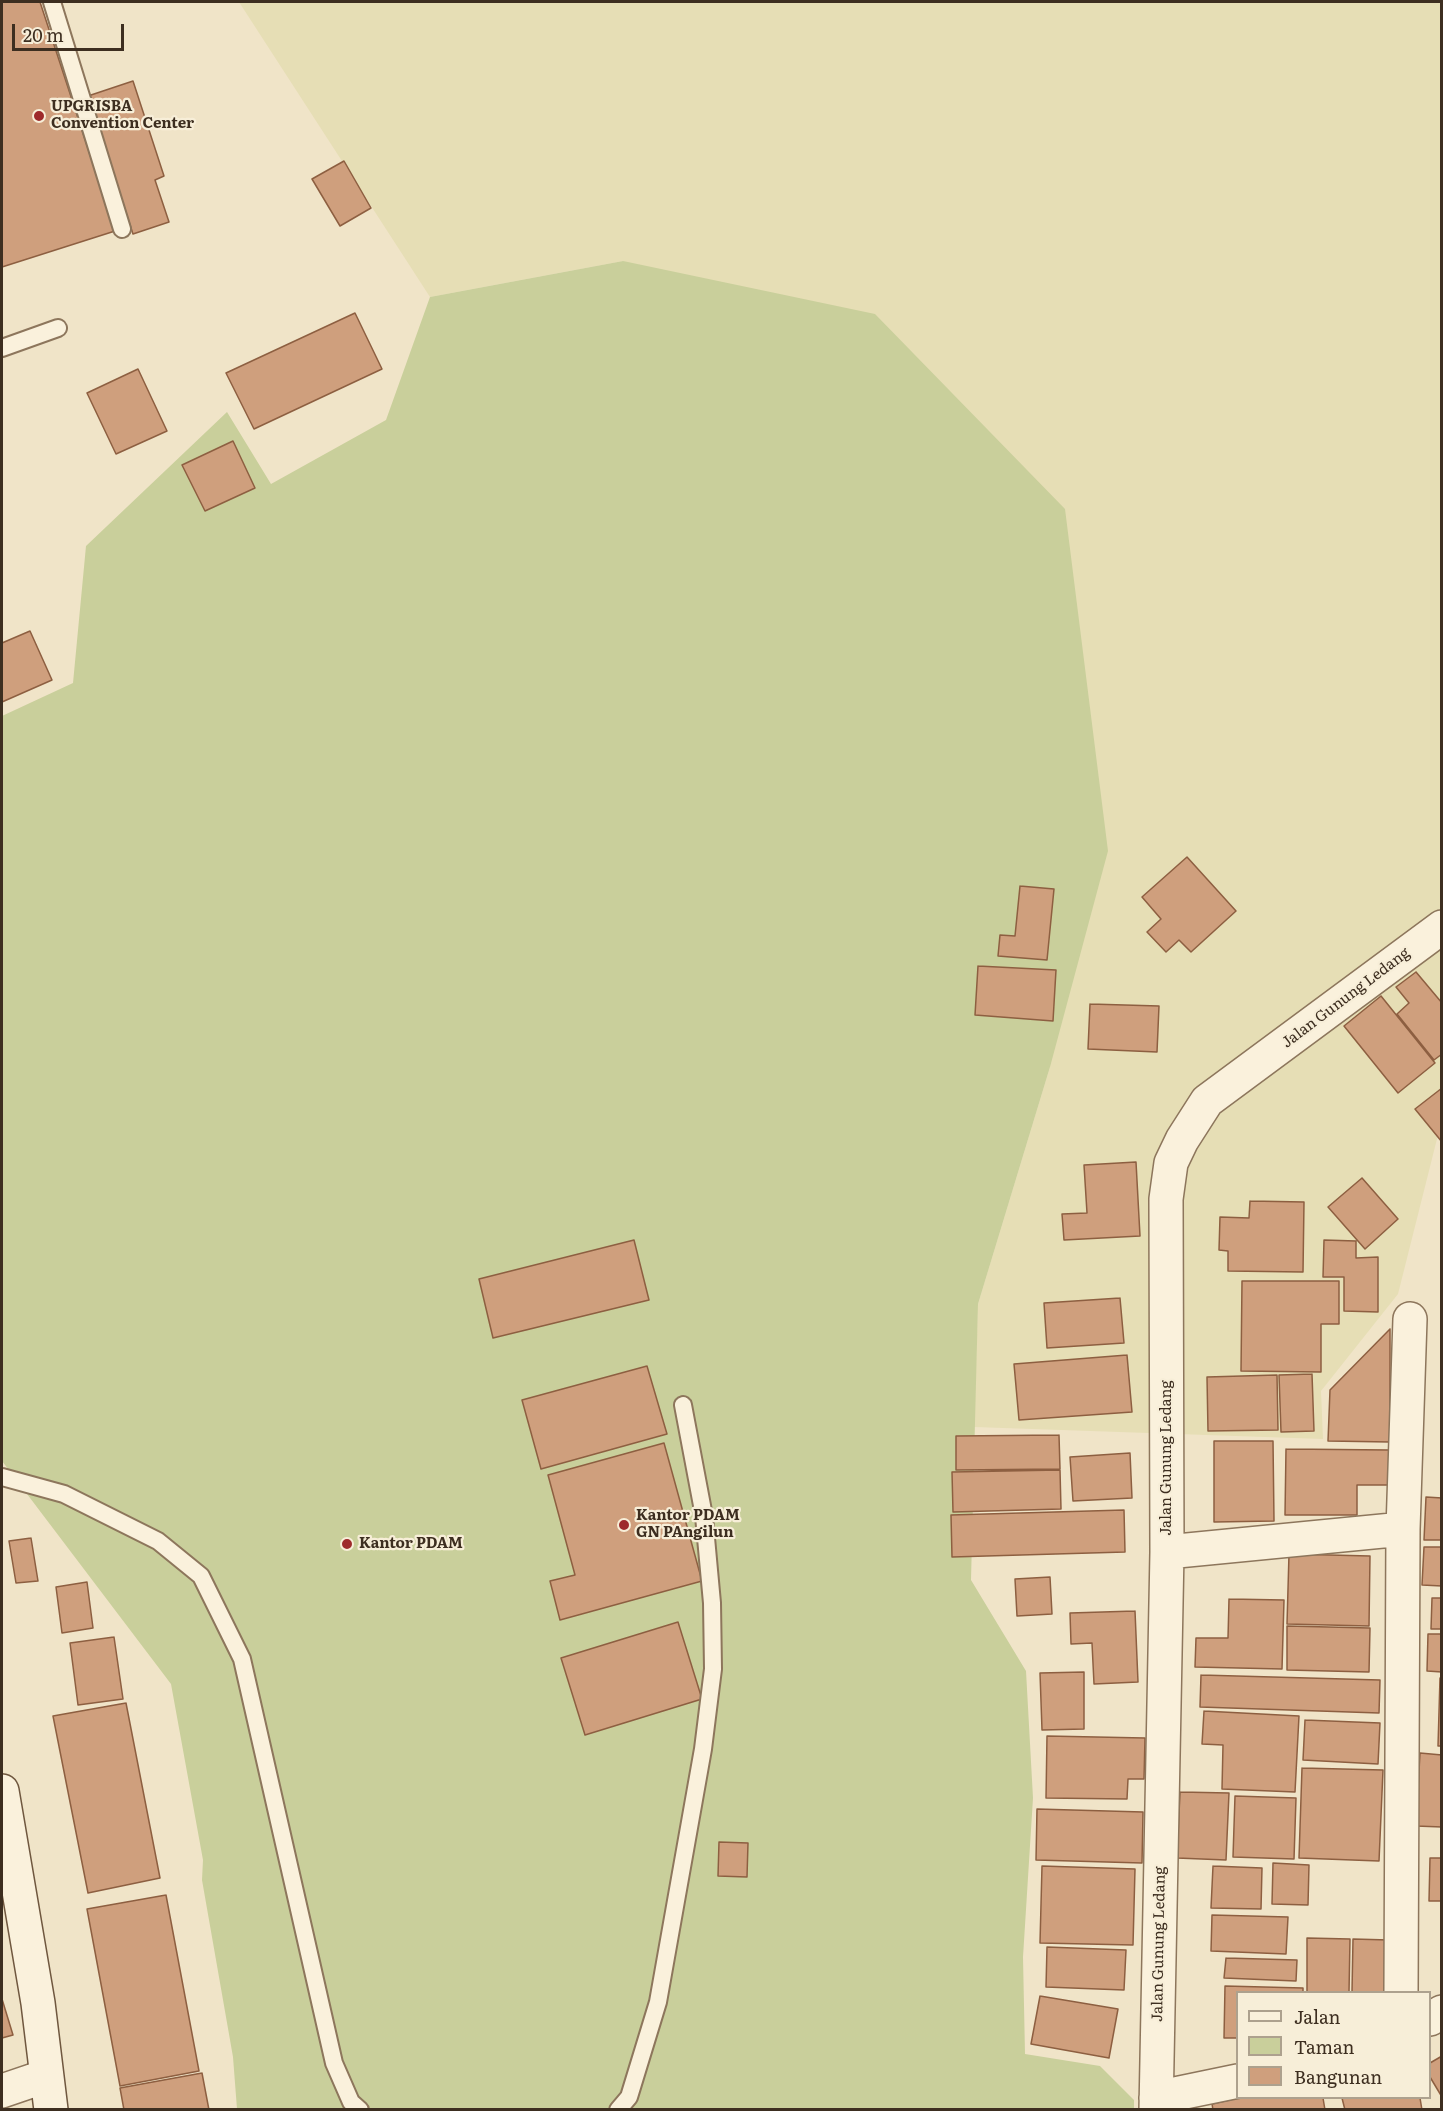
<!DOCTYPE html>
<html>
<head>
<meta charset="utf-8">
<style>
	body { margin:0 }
	#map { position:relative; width:1443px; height:2111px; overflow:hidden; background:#f0e4c8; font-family:Literata,serif }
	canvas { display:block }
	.frame { position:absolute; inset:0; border:3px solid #3d2e20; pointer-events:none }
	.legend { position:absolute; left:1236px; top:1991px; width:195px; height:108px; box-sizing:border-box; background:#f7eed8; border:2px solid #ada18e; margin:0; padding:8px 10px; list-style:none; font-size:18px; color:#3d2e20 }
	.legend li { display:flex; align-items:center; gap:12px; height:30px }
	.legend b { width:30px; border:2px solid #ada18e }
	.scale { position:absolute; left:12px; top:24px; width:112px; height:27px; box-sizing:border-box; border:3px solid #3d2e20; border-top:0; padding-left:8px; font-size:18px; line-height:21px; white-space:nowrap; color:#3d2e20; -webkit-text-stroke:4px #f7eed8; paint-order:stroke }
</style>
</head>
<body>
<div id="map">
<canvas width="1443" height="2111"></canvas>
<div class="frame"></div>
<ul class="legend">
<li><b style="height:8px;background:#faf1dc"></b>Jalan</li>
<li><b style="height:16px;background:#c9cf9b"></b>Taman</li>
<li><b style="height:16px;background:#cf9f7d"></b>Bangunan</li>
</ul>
<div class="scale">20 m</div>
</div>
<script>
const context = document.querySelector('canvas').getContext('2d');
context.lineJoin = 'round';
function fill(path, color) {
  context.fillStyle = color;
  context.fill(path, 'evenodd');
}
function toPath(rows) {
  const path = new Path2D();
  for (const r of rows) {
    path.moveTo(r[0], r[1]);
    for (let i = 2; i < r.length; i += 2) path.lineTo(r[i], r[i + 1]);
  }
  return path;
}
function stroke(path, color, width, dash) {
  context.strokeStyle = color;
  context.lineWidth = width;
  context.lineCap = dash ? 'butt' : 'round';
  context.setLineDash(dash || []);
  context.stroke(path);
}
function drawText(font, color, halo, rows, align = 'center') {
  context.font = font + ' Literata,serif';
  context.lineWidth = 4.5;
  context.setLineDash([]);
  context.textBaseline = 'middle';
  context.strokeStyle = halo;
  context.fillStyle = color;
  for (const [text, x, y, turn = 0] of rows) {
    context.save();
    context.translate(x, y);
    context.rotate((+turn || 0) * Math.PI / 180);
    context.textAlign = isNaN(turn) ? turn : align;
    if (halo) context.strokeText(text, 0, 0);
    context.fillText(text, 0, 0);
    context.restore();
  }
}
fill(toPath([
	[239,2,1441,2,1441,1123,1398,1294,1321,1391,1323,1439,974,1427,978,1304,1050,1067,623,261,430,297]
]), '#e6deb5');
fill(toPath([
	[623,261,875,314,1065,509,1108,851,1050,1067,978,1304,971,1580,1026,1671,1033,1798,1023,1957,1025,2054,1100,2066,1134,2100,1134,2109,237,2109,233,2057,202,1880,203,1860,171,1684,2,1461,2,716,73,683,86,546,227,412,271,484,386,420,430,297]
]), '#c9cf9b');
const building = toPath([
	[2,2,40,2,115,231,2,267,2,2],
	[133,81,164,176,155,180,169,222,133,234,88,96,133,81],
	[344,161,371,208,340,226,312,179,344,161],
	[355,313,382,369,254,429,226,373,355,313],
	[138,369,167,431,116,454,87,393,138,369],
	[233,441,255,488,205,511,182,465,233,441],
	[30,631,52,680,2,702,2,643,30,631],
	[1187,857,1236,911,1191,952,1179,940,1166,952,1147,932,1161,919,1142,897,1187,857],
	[1020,886,1054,889,1047,960,998,956,1000,935,1015,936,1020,886],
	[978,966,1056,970,1053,1021,975,1015,978,966],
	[1416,972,1442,1003,1442,1054,1434,1060,1397,1014,1409,1003,1396,987,1416,972],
	[1381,996,1435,1063,1398,1093,1344,1026,1381,996],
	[1090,1004,1159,1006,1157,1052,1088,1049,1090,1004],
	[1442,1088,1442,1142,1415,1109,1442,1088],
	[1136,1162,1140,1236,1064,1240,1062,1214,1087,1213,1084,1165,1136,1162],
	[1362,1178,1398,1219,1365,1249,1328,1207,1362,1178],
	[1250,1201,1304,1202,1303,1272,1228,1271,1228,1251,1219,1250,1220,1217,1249,1218,1250,1201],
	[634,1240,649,1300,493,1338,479,1279,634,1240],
	[1324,1240,1356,1241,1356,1258,1378,1257,1378,1312,1344,1311,1344,1277,1323,1277,1324,1240],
	[1242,1281,1339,1281,1339,1324,1321,1324,1321,1372,1241,1371,1242,1281],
	[1120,1298,1124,1343,1047,1348,1044,1303,1120,1298],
	[1390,1329,1390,1442,1328,1441,1330,1390,1390,1329],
	[1127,1355,1132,1412,1019,1420,1014,1364,1127,1355],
	[647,1366,667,1434,541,1469,522,1400,647,1366],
	[1312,1374,1314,1431,1281,1432,1279,1375,1312,1374],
	[1277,1375,1278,1430,1208,1431,1207,1377,1277,1375],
	[1059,1435,1060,1469,956,1470,956,1436,1059,1435],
	[1214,1441,1273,1441,1274,1521,1214,1522,1214,1441],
	[664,1443,702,1581,560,1620,550,1581,575,1575,548,1475,664,1443],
	[1286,1449,1389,1450,1389,1485,1357,1485,1357,1515,1285,1515,1286,1449],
	[1130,1453,1132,1498,1073,1501,1070,1457,1130,1453],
	[1060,1470,1061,1509,953,1512,952,1472,1060,1470],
	[1426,1497,1442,1498,1442,1540,1424,1540,1426,1497],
	[1124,1510,1125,1552,952,1557,951,1515,1124,1510],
	[31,1538,38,1581,16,1583,9,1541,31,1538],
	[1424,1547,1442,1547,1442,1586,1422,1585,1424,1547],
	[1289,1554,1370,1556,1369,1626,1287,1624,1289,1554],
	[1050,1577,1052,1614,1017,1616,1015,1579,1050,1577],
	[87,1582,93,1628,62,1633,56,1587,87,1582],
	[1432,1598,1442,1598,1442,1629,1431,1629,1432,1598],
	[1229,1599,1284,1600,1282,1669,1195,1667,1196,1638,1228,1638,1229,1599],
	[1135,1611,1138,1682,1094,1684,1092,1643,1071,1644,1070,1613,1135,1611],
	[678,1622,702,1699,585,1735,561,1658,678,1622],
	[1287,1626,1370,1628,1369,1672,1287,1670,1287,1626],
	[1428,1634,1442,1634,1442,1672,1427,1671,1428,1634],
	[114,1637,123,1699,78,1705,70,1643,114,1637],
	[1084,1672,1084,1729,1042,1730,1040,1673,1084,1672],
	[1201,1675,1380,1680,1379,1713,1200,1707,1201,1675],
	[1440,1678,1442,1678,1442,1746,1438,1746,1440,1678],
	[126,1703,160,1878,88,1893,53,1716,126,1703],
	[1204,1711,1299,1716,1295,1792,1222,1789,1223,1745,1202,1744,1204,1711],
	[1305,1720,1380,1723,1378,1764,1303,1760,1305,1720],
	[1047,1736,1145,1738,1144,1779,1128,1779,1127,1799,1046,1798,1047,1736],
	[1420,1753,1442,1755,1442,1827,1416,1826,1420,1753],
	[1302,1768,1383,1770,1379,1861,1299,1858,1302,1768],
	[1180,1792,1229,1793,1226,1860,1177,1858,1180,1792],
	[1235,1796,1296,1798,1294,1859,1233,1857,1235,1796],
	[1037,1809,1143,1812,1142,1863,1036,1860,1037,1809],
	[719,1842,748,1843,747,1877,718,1876,719,1842],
	[1430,1858,1442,1858,1442,1901,1429,1901,1430,1858],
	[1273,1863,1309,1865,1308,1905,1272,1904,1273,1863],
	[1042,1866,1135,1869,1133,1945,1040,1943,1042,1866],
	[1213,1866,1262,1868,1261,1909,1211,1908,1213,1866],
	[166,1895,199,2071,120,2086,87,1909,166,1895],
	[1212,1915,1288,1917,1286,1954,1211,1951,1212,1915],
	[1307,1938,1350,1939,1349,1992,1307,1992,1307,1938],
	[1353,1939,1389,1940,1388,1992,1352,1992,1353,1939],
	[1047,1947,1126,1950,1124,1990,1046,1987,1047,1947],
	[1226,1958,1297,1960,1296,1981,1224,1978,1226,1958],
	[1225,1986,1303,1988,1303,1992,1238,1992,1238,2038,1224,2038,1225,1986],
	[1040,1996,1118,2009,1109,2058,1031,2044,1040,1996],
	[2,1999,13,2035,2,2038,2,1999],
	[1442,2056,1442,2097,1430,2077,1430,2063,1442,2056],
	[202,2073,209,2110,124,2110,120,2088,202,2073],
	[1238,2098,1323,2098,1325,2110,1213,2110,1212,2104,1238,2098],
	[1342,2098,1420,2098,1422,2110,1345,2110,1342,2098]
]);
fill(building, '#cf9f7d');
stroke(building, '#8d5f41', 1.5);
const lane = toPath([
	[52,2,122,229],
	[2,348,58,328],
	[2,1477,64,1494,158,1541,201,1576,242,1659,334,2063,351,2102,360,2110],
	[618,2110,629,2097,658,2002,703,1749,713,1669,712,1603,704,1516,683,1405]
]);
const street = toPath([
	[1167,1552,1403,1529],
	[1401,1992,1403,1529,1410,1319],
	[1430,2019,1442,2012],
	[2,2091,46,2076],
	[1156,2098,1238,2081],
	[1156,2110,1167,1552,1166,1199,1171,1163,1182,1140,1207,1101,1442,927]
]);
const secondary = toPath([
	[2,1791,38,2003,51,2110]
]);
stroke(lane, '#8d765c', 20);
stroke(street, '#8d765c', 36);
stroke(secondary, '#6f573f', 36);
stroke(lane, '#faf1dc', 16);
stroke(street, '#faf1dc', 33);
stroke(secondary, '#faf1dc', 33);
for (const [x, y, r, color] of [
	[39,116,6,"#9e2a2b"],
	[624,1525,6,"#9e2a2b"],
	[347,1544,6,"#9e2a2b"]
]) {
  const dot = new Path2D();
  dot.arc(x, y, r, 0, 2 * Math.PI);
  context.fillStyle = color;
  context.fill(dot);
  stroke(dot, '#f7eed8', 2);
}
drawText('bold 15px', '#3d2e20', '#f7eed8', [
	["UPGRISBA",51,107],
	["Convention Center",51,124],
	["Kantor PDAM",636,1516],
	["GN PAngilun",636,1533],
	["Kantor PDAM",359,1544]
], 'left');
drawText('15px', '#3d2e20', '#f7eed8', [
	["Jalan Gunung Ledang",1346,998,-37],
	["Jalan Gunung Ledang",1167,1458,-90],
	["Jalan Gunung Ledang",1159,1944,-89]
]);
</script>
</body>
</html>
